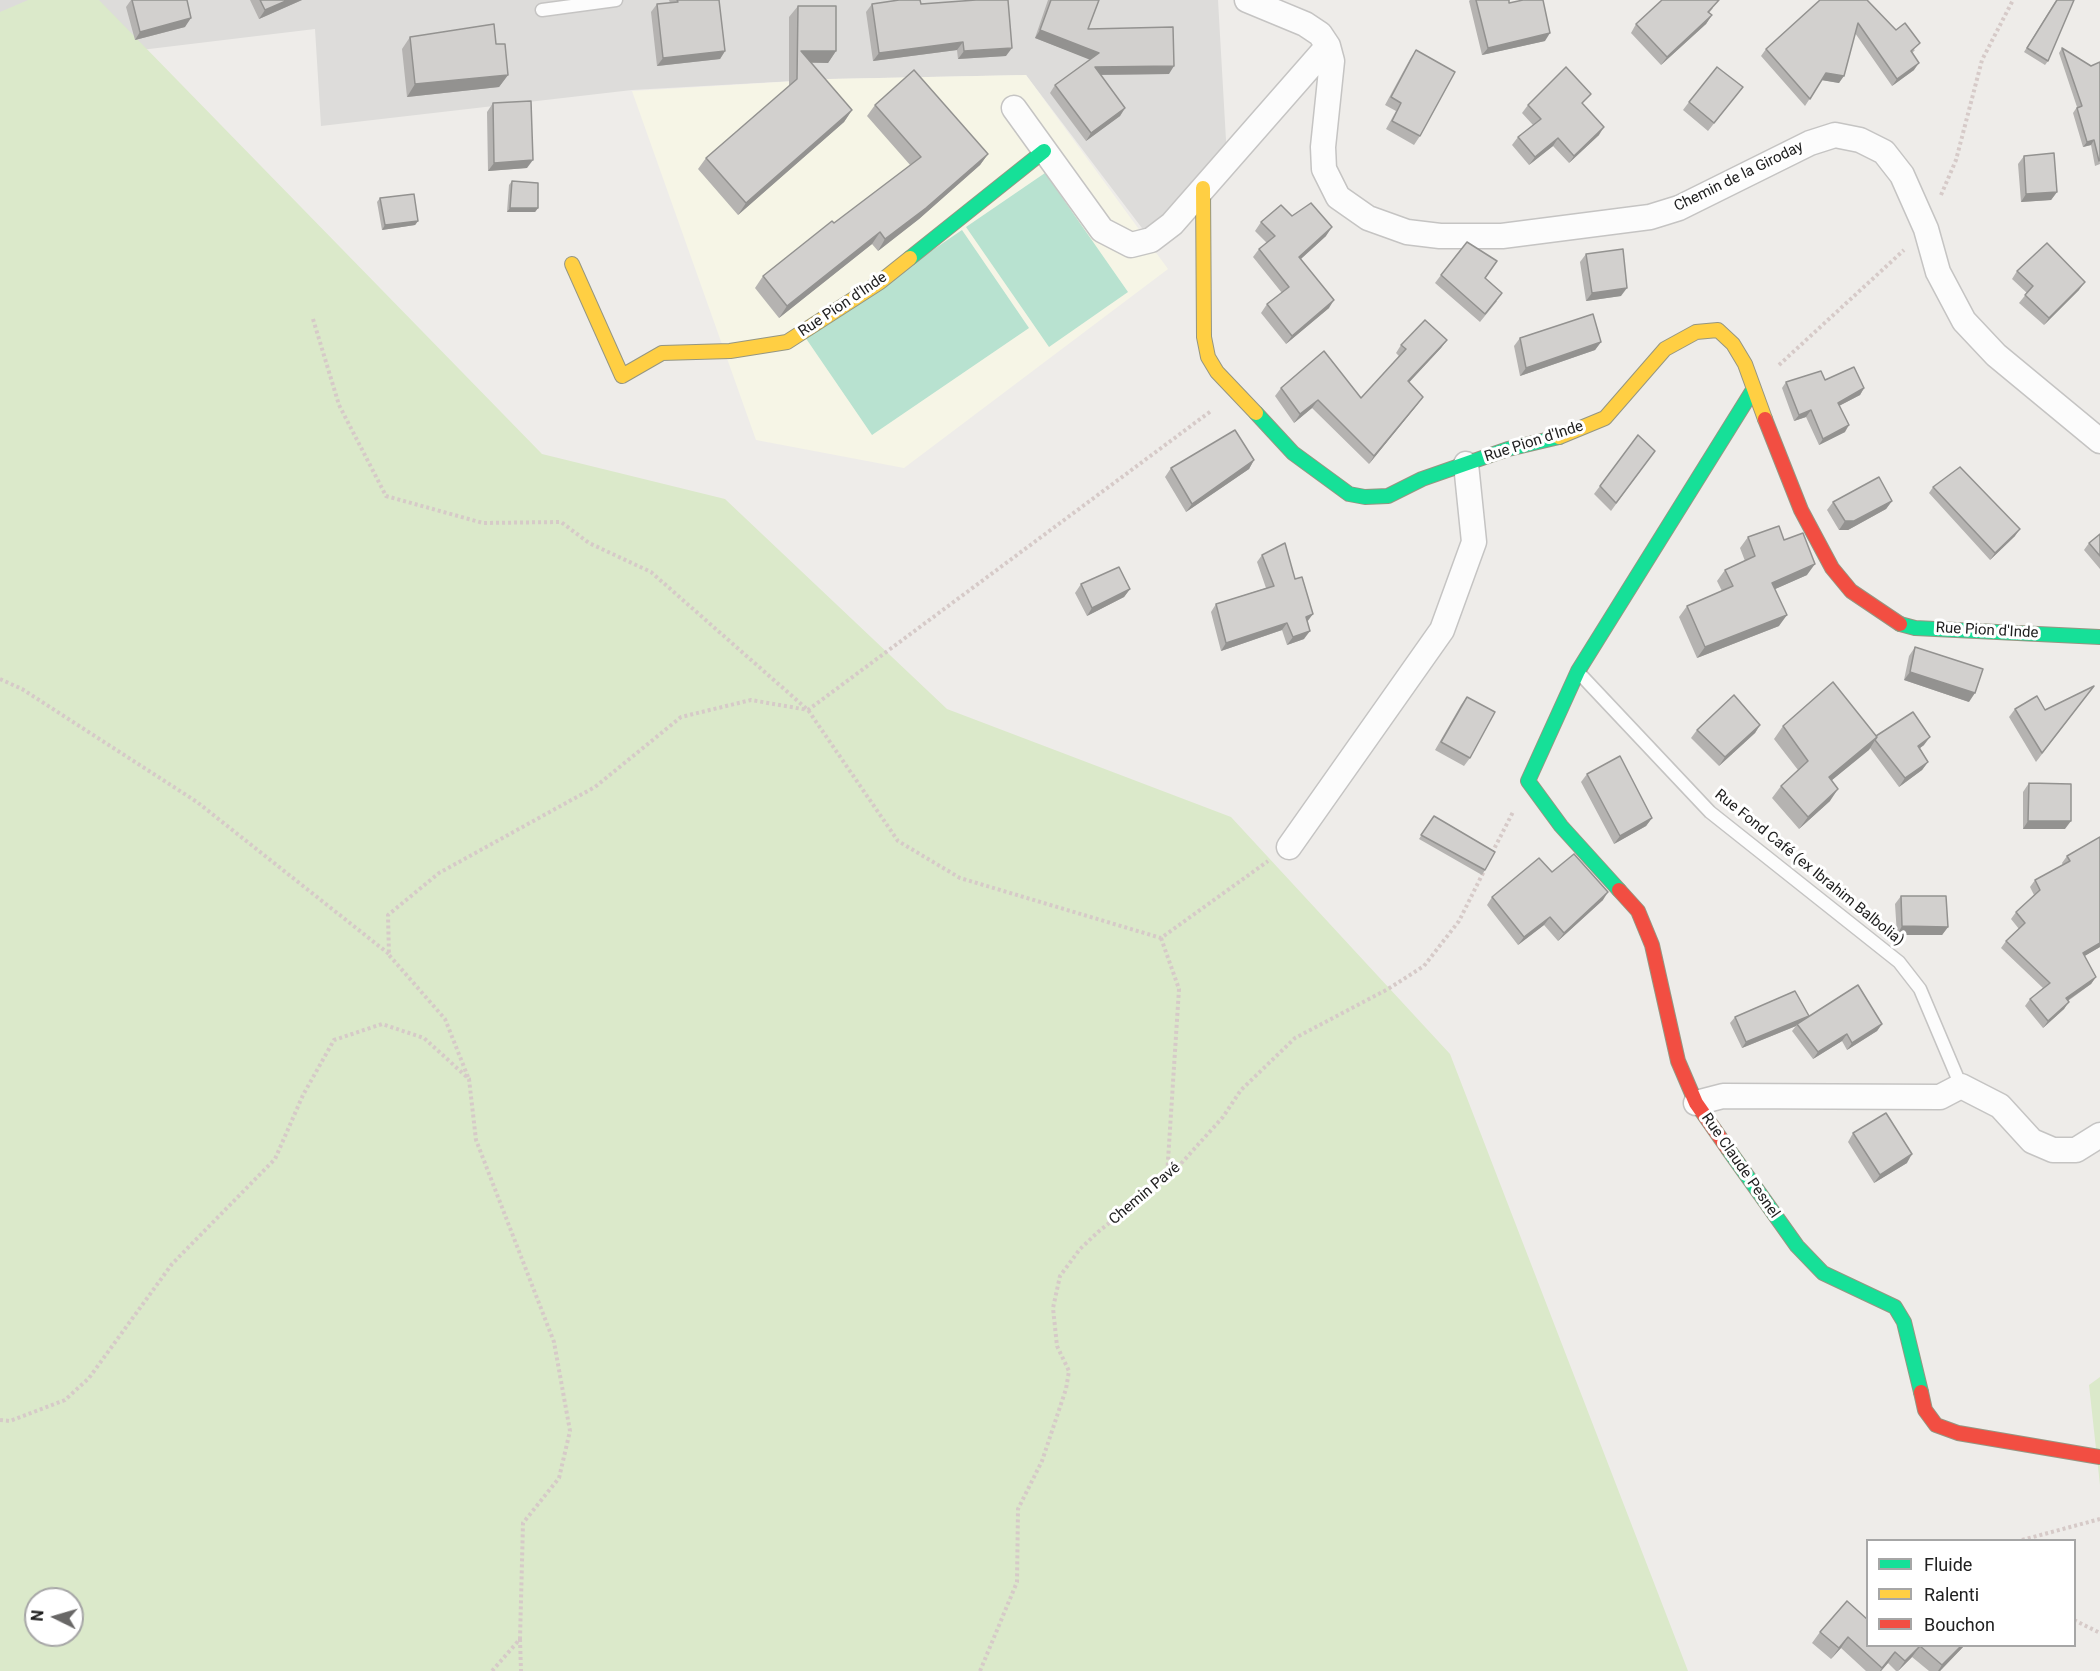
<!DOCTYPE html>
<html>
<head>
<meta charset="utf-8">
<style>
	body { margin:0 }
	#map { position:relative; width:2100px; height:1671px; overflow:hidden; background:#eeece9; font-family:Roboto,sans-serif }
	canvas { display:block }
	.legend { position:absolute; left:1866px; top:1539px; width:210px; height:108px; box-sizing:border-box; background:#fff; border:2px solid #a6a6a6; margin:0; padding:8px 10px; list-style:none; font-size:18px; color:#202020 }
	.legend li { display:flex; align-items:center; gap:12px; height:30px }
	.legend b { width:30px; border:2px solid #a6a6a6 }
	.north { position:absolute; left:24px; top:1587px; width:60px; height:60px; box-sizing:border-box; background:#fff; border:2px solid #a6a6a6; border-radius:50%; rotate:275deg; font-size:16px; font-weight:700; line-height:24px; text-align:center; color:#202020 }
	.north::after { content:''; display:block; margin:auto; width:21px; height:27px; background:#686766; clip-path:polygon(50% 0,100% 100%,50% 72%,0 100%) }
</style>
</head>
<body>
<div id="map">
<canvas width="2100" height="1671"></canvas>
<ul class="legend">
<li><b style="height:8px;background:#16e098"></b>Fluide</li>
<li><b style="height:8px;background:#ffcf43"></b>Ralenti</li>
<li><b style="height:8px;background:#f24e42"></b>Bouchon</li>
</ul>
<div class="north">N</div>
</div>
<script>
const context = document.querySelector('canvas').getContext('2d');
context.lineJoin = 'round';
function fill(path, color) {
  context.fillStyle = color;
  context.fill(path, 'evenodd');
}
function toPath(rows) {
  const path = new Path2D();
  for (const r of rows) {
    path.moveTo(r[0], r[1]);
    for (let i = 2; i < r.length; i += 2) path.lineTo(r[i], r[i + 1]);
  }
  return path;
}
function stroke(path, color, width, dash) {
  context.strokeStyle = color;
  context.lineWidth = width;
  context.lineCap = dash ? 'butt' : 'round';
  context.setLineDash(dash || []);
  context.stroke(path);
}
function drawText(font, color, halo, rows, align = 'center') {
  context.font = font + ' Roboto,sans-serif';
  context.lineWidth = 6;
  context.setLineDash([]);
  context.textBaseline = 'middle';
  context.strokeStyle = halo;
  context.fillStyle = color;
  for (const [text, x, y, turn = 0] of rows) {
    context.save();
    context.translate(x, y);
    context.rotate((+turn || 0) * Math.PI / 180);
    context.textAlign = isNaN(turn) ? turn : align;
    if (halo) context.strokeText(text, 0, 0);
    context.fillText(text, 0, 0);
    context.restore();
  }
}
fill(toPath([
	[0,0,1218,0,1227,158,1151,240,1026,75,830,79,632,90,321,126,315,29,0,67]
]), '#dddcda');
fill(toPath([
	[1026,75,1168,269,904,468,756,440,632,91,830,79]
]), '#f6f5e6');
fill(toPath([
	[28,0,99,0,542,454,725,499,947,709,1231,817,1450,1054,1688,1671,0,1671,0,12],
	[36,1599,72,1599,72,1635,36,1635],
	[2100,1377,2100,1485,2089,1385]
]), '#dbe9ca');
fill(toPath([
	[1045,173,1128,292,1049,347,966,227],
	[962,230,1029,328,872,435,805,337]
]), '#b8e2d0');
const lane = toPath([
	[542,10,616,0],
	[1579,673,1710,812,1899,962,1920,989,1961,1086]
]);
const street = toPath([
	[1247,0,1305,24,1320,34,1328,46,1332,61,1323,147,1324,169,1338,197,1368,218,1407,232,1440,236,1502,236,1650,217,1679,208,1810,143,1835,135,1860,140,1884,152,1902,175,1926,229,1938,272,1964,321,1996,355,2100,441],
	[1014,108,1102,230,1131,245,1151,240,1172,224,1328,46],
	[1289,847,1442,630,1474,542,1466,464],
	[1696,1103,1723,1096,1940,1097,1961,1086,2000,1106,2032,1141,2053,1150,2076,1150,2100,1135]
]);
const fast = toPath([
	[910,258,1044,151],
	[1256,413,1293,453,1349,494,1365,497,1388,496,1422,479,1508,449,1559,437],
	[1900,624,1915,628,2100,637],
	[1619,890,1561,826,1528,781,1578,671,1753,390],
	[1728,1149,1797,1246,1823,1273,1895,1307,1904,1322,1921,1392]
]);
const slow = toPath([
	[1203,188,1204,337,1208,357,1217,372,1256,413],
	[572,264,622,376,662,353,730,351,787,342,880,282,910,258],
	[1559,437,1605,418,1665,349,1696,332,1718,330,1733,344,1745,364,1765,419]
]);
const jam = toPath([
	[1765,419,1801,510,1832,568,1851,591,1900,624],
	[1619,890,1638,911,1652,945,1678,1061,1696,1103,1728,1149],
	[1921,1392,1925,1410,1936,1425,1958,1433,2100,1457]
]);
stroke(lane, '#c5c4c3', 15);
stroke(street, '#c5c4c3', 27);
stroke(fast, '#959682', 16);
stroke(slow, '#959682', 16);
stroke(jam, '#959682', 16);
stroke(toPath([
	[1941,195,1956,160,1982,60,2013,0],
	[313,319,339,405,386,496,483,523,561,522,589,543,651,572,808,710,898,841,960,878,1161,938,1268,861],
	[1779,365,1904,250],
	[0,679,22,689,197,802,389,954],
	[1492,853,1513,812],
	[1161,938,1179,989,1167,1176],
	[468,1077,445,1019,389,955,388,915,439,873,595,787,681,717,751,700,808,710,1211,411],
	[0,1420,10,1421,65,1400,89,1378,172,1264,275,1159,303,1095,334,1040,382,1024,424,1038,469,1079,476,1140,554,1342,570,1431,559,1478,523,1523,520,1639,492,1671],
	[2022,1540,2100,1519],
	[2074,1620,2100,1633],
	[520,1639,521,1671],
	[980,1671,1017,1582,1018,1509,1042,1461,1066,1389,1069,1371,1057,1346,1053,1308,1060,1276,1080,1249,1098,1232,1177,1168,1223,1117,1241,1090,1295,1038,1388,989,1424,966,1459,921,1484,871]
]), '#d6cac8', 4, [3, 3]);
stroke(lane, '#fcfcfc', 12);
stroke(street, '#fcfcfc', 24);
stroke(fast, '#16e098', 14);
stroke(slow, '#ffcf43', 14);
stroke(jam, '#f24e42', 14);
fill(toPath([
	[131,0,187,0,185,27,135,40,126,7],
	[250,0,302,0,259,19],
	[669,0,719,0,725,51,720,59,657,66,651,12,657,4,670,3],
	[1048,0,1099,0,1088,29,1169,74,1100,75,1125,108,1120,116,1086,141,1050,93,1055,85,1090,59,1035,38],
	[1470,0,1509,0,1509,3,1545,41,1482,55,1469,1],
	[1820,0,1915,50,1912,53,1914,70,1892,86,1855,33,1839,83,1822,80,1805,106,1761,56,1766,49],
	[2056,0,2048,61,2045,65,2024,52],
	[872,4,921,4,1006,56,958,59,957,50,873,61,866,12],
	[798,6,836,51,828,63,811,63,852,110,844,122,738,215,698,169,706,158,789,86,789,17],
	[1713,8,1709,13,1712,15,1706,24,1661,65,1631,33,1636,24],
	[410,37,496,44,508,75,499,87,407,97,402,49],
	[2062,48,2091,66,2100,164,2095,166,2091,145,2083,147,2073,113,2077,107,2059,53],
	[1416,50,1420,136,1414,145,1386,129,1396,111,1385,105,1410,59],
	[1743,87,1708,131,1683,110,1689,102],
	[493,103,527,168,488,171,487,112],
	[1583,104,1599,135,1569,163,1553,146,1529,165,1512,145,1518,137,1533,125,1522,113,1528,105],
	[875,105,988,154,980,165,919,219,878,251,872,244,779,318,755,288,763,276,911,166,867,116],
	[2024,156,2057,192,2051,200,2021,202,2018,164],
	[512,181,538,208,535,212,507,212,509,185],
	[380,198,418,221,415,225,382,230,377,202],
	[1292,216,1326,236,1301,259,1329,308,1286,344,1261,313,1267,304,1282,293,1253,257,1259,249,1267,243,1255,231,1261,222],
	[1586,254,1621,296,1586,301,1580,262],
	[2017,271,2079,290,2044,325,2019,303,2027,293,2012,279],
	[1441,275,1497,301,1480,322,1435,283],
	[1520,338,1601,342,1595,350,1520,376,1514,346],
	[1447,340,1441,348,1409,382,1417,405,1369,464,1312,408,1294,423,1275,396,1281,388,1361,398,1399,356,1396,353,1401,345],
	[1825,380,1864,388,1860,395,1839,406,1845,432,1819,445,1806,417,1794,421,1782,388,1786,382],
	[1638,435,1655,451,1611,511,1594,494],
	[1254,460,1249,469,1186,512,1165,477,1171,468],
	[1933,487,2015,536,1990,560,1929,493],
	[1892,501,1886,509,1848,530,1839,530,1827,510,1833,502],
	[2100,534,2100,569,2084,550,2089,543],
	[1748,537,1784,540,1807,575,1775,589,1779,626,1697,658,1679,617,1687,606,1722,591,1717,581,1725,570,1745,561,1740,548],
	[1262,555,1307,622,1304,639,1287,645,1282,630,1221,651,1211,612,1216,604,1266,588,1257,562],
	[1081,584,1130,589,1124,597,1087,616,1075,593],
	[1915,647,1969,702,1904,680,1909,656],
	[2094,686,2088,694,2036,762,2009,717,2015,709,2045,710],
	[1467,697,1470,758,1464,766,1435,750,1461,705],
	[1760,725,1755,733,1719,766,1691,738,1697,730],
	[1783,726,1876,736,1924,745,1920,748,1928,762,1922,770,1899,787,1870,748,1832,780,1830,801,1799,829,1772,798,1781,786,1798,770,1774,739],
	[1587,774,1652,818,1646,826,1614,844,1581,782],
	[2029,783,2065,829,2023,829,2023,792],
	[1434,816,1485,870,1482,875,1419,839],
	[2100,837,2100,947,2084,956,2096,977,2091,984,2068,1001,2064,1009,2043,1028,2025,1006,2030,999,2043,988,2001,948,2006,941,2019,929,2011,919,2016,912,2034,895,2030,887,2035,880,2063,865,2062,863,2067,856],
	[1552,872,1603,900,1558,941,1544,925,1518,945,1487,905,1492,897],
	[1901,896,1948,927,1942,935,1897,935,1895,904],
	[1809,1016,1882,1024,1877,1031,1847,1050,1842,1041,1813,1059,1792,1031,1796,1026,1742,1048,1730,1023,1735,1017],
	[1853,1133,1907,1163,1874,1183,1848,1142],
	[1847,1601,1868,1646,1964,1646,1940,1671,1929,1671,1912,1657,1898,1671,1896,1671,1888,1663,1881,1671,1866,1671,1841,1648,1831,1659,1812,1643,1820,1632]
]), '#b5b3b1');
fill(toPath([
	[288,0,302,0,259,19,265,10],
	[1712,15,1706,24,1661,65,1667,57],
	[191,18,185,27,135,40,140,32],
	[1040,30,1099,53,1093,61,1035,38],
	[1550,33,1545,41,1482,55,1488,48],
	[963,42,957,50,873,61,879,53],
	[1012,48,1006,56,958,59,964,51],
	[725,51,720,59,657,66,663,58],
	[801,51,836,51,828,63,797,62],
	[1919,63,1914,70,1892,86,1897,79],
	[1174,66,1169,74,1089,75,1095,67],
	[1826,73,1844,76,1839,83,1821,80],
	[508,75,499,87,407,97,415,84],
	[1125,108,1120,116,1086,141,1091,133],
	[852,110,844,122,738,215,746,203],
	[1604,127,1599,135,1569,163,1574,156],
	[1558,138,1553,146,1529,165,1535,157],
	[2094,140,2091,145,2083,147,2087,142],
	[988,154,980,165,919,219,878,251,885,239],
	[533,160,527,168,488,171,494,163],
	[2057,192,2051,200,2021,202,2026,194],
	[510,208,538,208,535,212,507,212],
	[418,221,415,225,382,230,385,225],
	[1332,227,1326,236,1293,266,1299,257],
	[880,232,872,244,779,318,787,306],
	[2085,282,2079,290,2044,325,2049,318],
	[1627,288,1621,296,1586,301,1592,293],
	[1334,300,1329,308,1286,344,1292,336],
	[1447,340,1441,348,1403,389,1408,381],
	[1601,342,1595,350,1520,376,1526,368],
	[1864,388,1860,395,1833,409,1838,403],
	[1423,397,1417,405,1369,464,1374,456],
	[1318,400,1312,408,1294,423,1300,414],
	[1811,410,1806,417,1794,421,1799,415],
	[1849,425,1845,432,1819,445,1823,439],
	[1254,460,1249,469,1186,512,1192,504],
	[1892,501,1886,509,1848,530,1839,530,1845,521],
	[2020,529,2015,536,1990,560,1995,553],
	[1815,564,1807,575,1764,594,1772,583],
	[1130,589,1124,597,1087,616,1092,608],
	[1313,614,1307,622,1306,617],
	[1787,615,1779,626,1697,658,1705,647],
	[1287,623,1282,630,1221,651,1226,643],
	[1310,631,1304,639,1287,645,1293,637],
	[1910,672,1975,693,1969,702,1904,680],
	[1760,725,1755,733,1719,766,1725,757],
	[1877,737,1869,750,1821,789,1829,777],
	[1930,737,1924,745,1912,754,1918,746],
	[1928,762,1922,770,1899,787,1905,778],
	[1838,789,1830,801,1799,829,1808,817],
	[1652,818,1646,826,1614,844,1620,836],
	[2028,821,2071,821,2065,829,2023,829],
	[1608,892,1603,900,1558,941,1564,933],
	[1550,917,1544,925,1518,945,1524,937],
	[1902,926,1948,927,1942,935,1897,935],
	[2100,943,2100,947,2078,960,2083,953],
	[2096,977,2091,984,2061,1005,2066,998],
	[2069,1002,2064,1009,2043,1028,2048,1021],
	[1809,1016,1797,1024,1796,1026,1742,1048,1746,1042],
	[1882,1024,1877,1031,1847,1050,1852,1043],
	[1847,1034,1842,1041,1813,1059,1818,1052],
	[1912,1154,1907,1163,1874,1183,1880,1175],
	[1848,1637,1841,1648,1831,1659,1839,1648],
	[1920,1646,1912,1657,1898,1671,1905,1661],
	[1961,1646,1964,1646,1940,1671,1938,1671,1942,1665],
	[1895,1652,1888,1663,1881,1671,1880,1671]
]), '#939290');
const building = toPath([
	[132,0,187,0,191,18,140,32,132,0],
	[260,0,288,0,265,10,260,0],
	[677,0,719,0,725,51,663,58,657,4,678,2,677,0],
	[899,0,920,0,921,4,976,0,1008,0,1012,48,964,51,963,42,879,53,872,4,899,0],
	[1051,0,1099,0,1088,29,1173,27,1174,66,1095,67,1125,108,1091,133,1055,85,1099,53,1040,30,1051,0],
	[1476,0,1509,0,1509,3,1523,0,1543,0,1550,33,1488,48,1476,0],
	[1662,0,1719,0,1708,12,1712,15,1667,57,1636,24,1662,0],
	[1820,0,1867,0,1896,30,1905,23,1920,43,1911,51,1919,63,1897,79,1858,23,1844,76,1826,73,1810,99,1766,49,1820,0],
	[2057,0,2074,0,2048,61,2027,48,2057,0],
	[798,6,836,6,836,51,801,51,852,110,746,203,706,158,797,79,798,6],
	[494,24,496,44,505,44,508,75,415,84,410,37,494,24],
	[2062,48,2091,66,2100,62,2100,160,2099,161,2094,140,2087,142,2077,108,2082,106,2062,48],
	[1416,50,1455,72,1420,136,1392,121,1401,103,1391,97,1416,50],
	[1566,67,1591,94,1582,103,1604,127,1574,156,1558,138,1535,157,1518,137,1541,119,1528,105,1566,67],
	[1717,67,1743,87,1714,123,1689,102,1717,67],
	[914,70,988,154,926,208,885,239,880,232,787,306,763,276,832,221,834,223,921,157,875,105,914,70],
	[531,101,533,160,494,163,493,103,531,101],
	[2054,153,2057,192,2026,194,2024,156,2054,153],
	[512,181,538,183,538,208,510,208,512,181],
	[414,194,418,221,385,225,380,198,414,194],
	[1311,203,1332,227,1299,257,1334,300,1292,336,1267,304,1289,287,1259,249,1275,236,1261,222,1281,205,1292,216,1311,203],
	[1467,242,1497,261,1485,278,1502,293,1485,314,1441,275,1467,242],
	[2047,243,2085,282,2049,318,2025,295,2033,286,2017,271,2047,243],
	[1623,249,1627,288,1592,293,1586,254,1623,249],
	[1593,314,1601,342,1526,368,1520,338,1593,314],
	[1425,320,1447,340,1408,381,1423,397,1374,456,1318,400,1300,414,1281,388,1324,351,1361,398,1406,349,1401,345,1425,320],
	[1854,367,1864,388,1838,403,1849,425,1823,439,1811,410,1799,415,1786,382,1821,371,1825,380,1854,367],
	[1235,430,1254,460,1192,504,1171,468,1235,430],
	[1638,435,1655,451,1616,503,1600,486,1638,435],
	[1960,467,2020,529,1995,553,1933,487,1960,467],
	[1879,477,1892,501,1854,521,1845,521,1833,502,1879,477],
	[1779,526,1784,540,1803,533,1815,564,1772,583,1787,615,1705,647,1687,606,1733,586,1725,570,1755,556,1748,537,1779,526],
	[2100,534,2100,556,2089,543,2100,534],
	[1285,543,1295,579,1302,577,1313,614,1306,617,1310,631,1293,637,1287,623,1226,643,1216,604,1274,586,1262,555,1285,543],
	[1119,567,1130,589,1092,608,1081,584,1119,567],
	[1915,647,1983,669,1975,693,1910,672,1915,647],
	[1833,682,1877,737,1829,777,1838,789,1808,817,1781,786,1808,761,1783,726,1833,682],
	[2094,686,2042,753,2015,709,2037,696,2045,710,2094,686],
	[1734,695,1760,725,1725,757,1697,730,1734,695],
	[1467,697,1495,712,1470,758,1441,742,1467,697],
	[1913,712,1930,737,1918,746,1928,762,1905,778,1875,740,1877,737,1876,736,1913,712],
	[1620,756,1652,818,1620,836,1587,774,1620,756],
	[2029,783,2071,784,2071,821,2028,821,2029,783],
	[1434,816,1495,852,1485,870,1421,835,1434,816],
	[2100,837,2100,943,2083,953,2096,977,2066,998,2069,1002,2048,1021,2030,999,2050,983,2006,941,2025,923,2016,912,2040,890,2035,880,2070,861,2067,856,2100,837],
	[1574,854,1608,892,1564,933,1550,917,1524,937,1492,897,1539,858,1552,872,1574,854],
	[1901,896,1946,896,1948,927,1902,926,1901,896],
	[1858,985,1882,1024,1852,1043,1847,1034,1818,1052,1797,1024,1858,985],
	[1795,991,1809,1016,1746,1042,1735,1017,1795,991],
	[1886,1113,1912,1154,1880,1175,1853,1133,1886,1113],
	[1847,1601,1868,1620,1868,1646,1961,1646,1942,1665,1920,1646,1905,1661,1895,1652,1882,1668,1848,1637,1839,1648,1820,1632,1847,1601]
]);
fill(building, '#d2d0ce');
stroke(building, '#939290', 1.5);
drawText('15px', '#202020', '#fff', [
	["Chemin de la Giroday",1739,177,-26],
	["Rue Pion d'Inde",843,305,-34],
	["Rue Pion d'Inde",1534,442,-18],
	["Rue Pion d'Inde",1987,631,3],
	["Rue Fond Café (ex Ibrahim Balbolia)",1809,868,39],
	["Rue Claude Pesnel",1740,1166,55],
	["Chemin Pavé",1145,1194,-40]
]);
</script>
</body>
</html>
